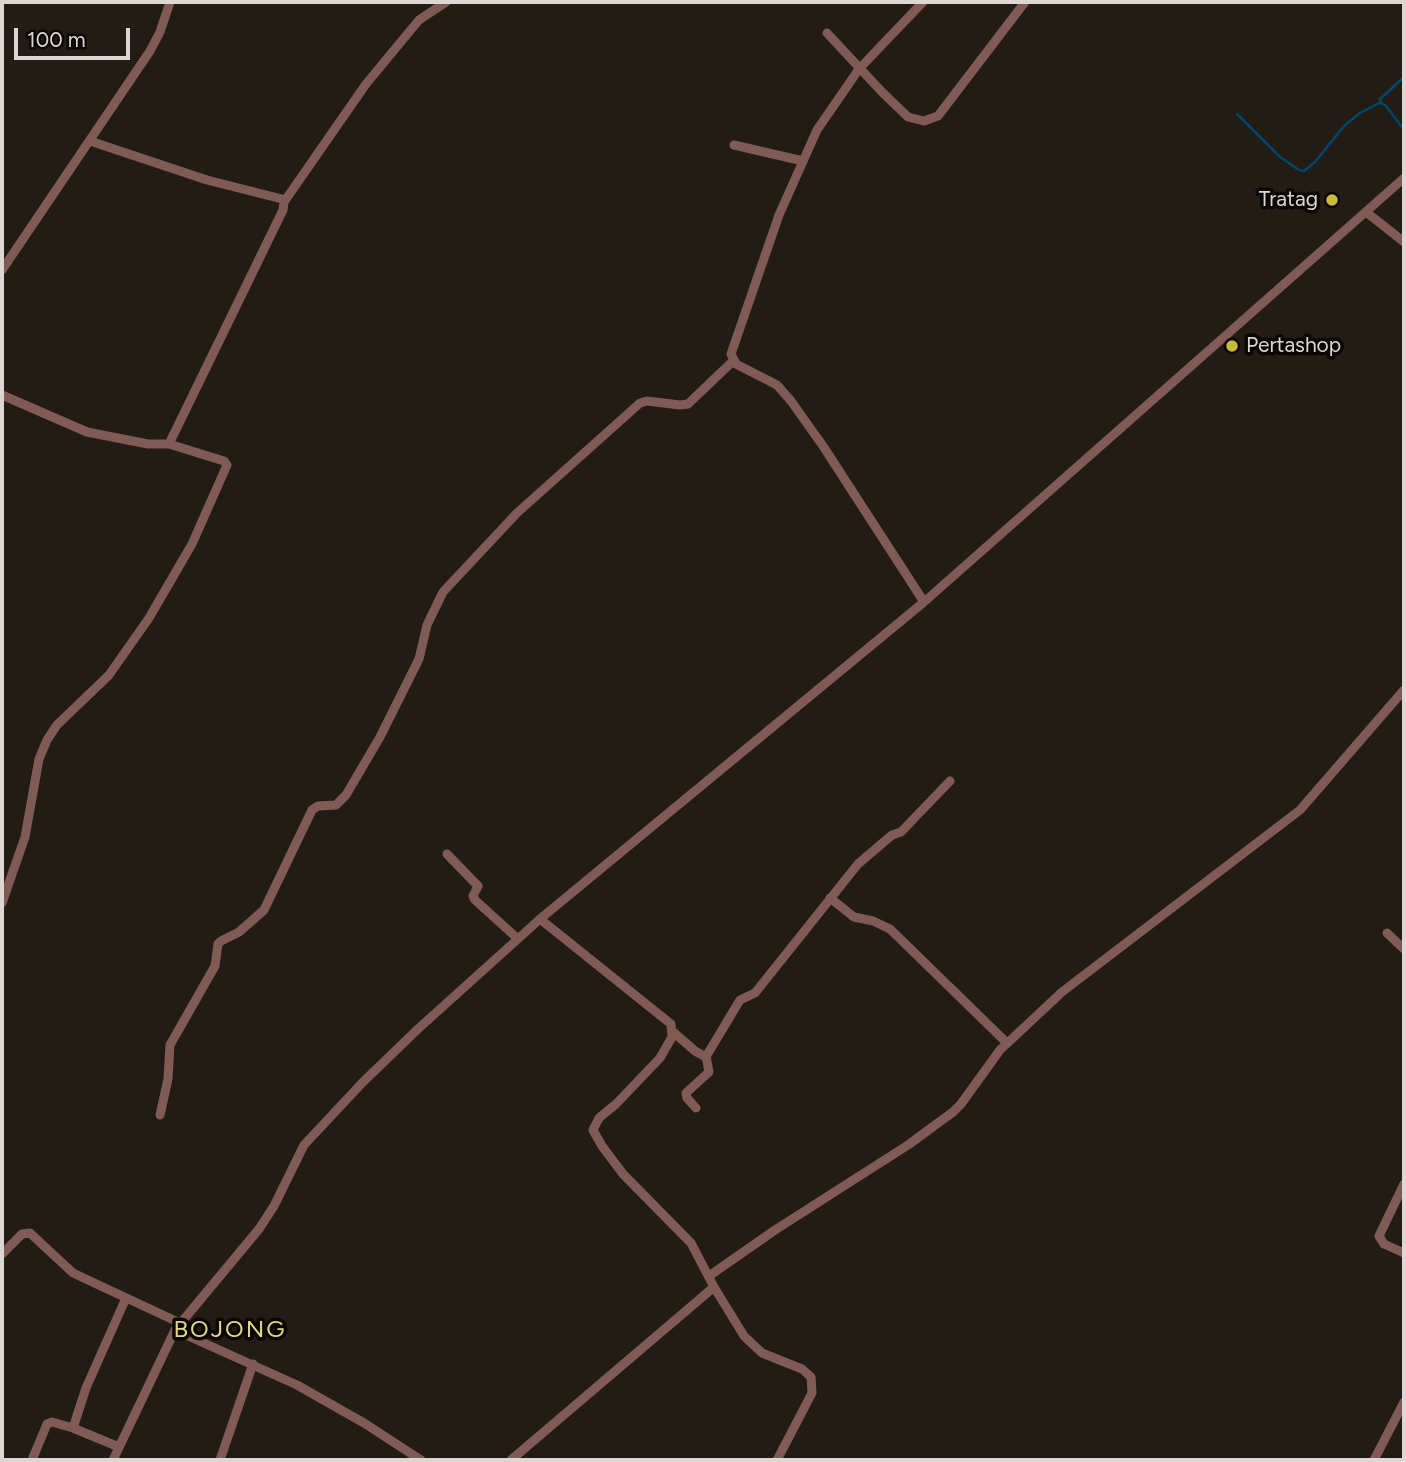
<!DOCTYPE html>
<html>
<head>
<meta charset="utf-8">
<style>
	body { margin:0 }
	#map { position:relative; width:1406px; height:1462px; overflow:hidden; background:#231c15; font-family:Figtree,sans-serif }
	canvas { display:block }
	.frame { position:absolute; inset:0; border:4px solid #dcd7d2; pointer-events:none }
	.scale { position:absolute; left:14px; top:28px; width:116px; height:32px; box-sizing:border-box; border:4px solid #dcd7d2; border-top:0; padding-left:9px; font-size:21px; line-height:24px; white-space:nowrap; color:#dcd7d2; -webkit-text-stroke:5px #0a0705; paint-order:stroke }
</style>
</head>
<body>
<div id="map">
<canvas width="1406" height="1462"></canvas>
<div class="frame"></div>
<div class="scale">100 m</div>
</div>
<script>
const context = document.querySelector('canvas').getContext('2d');
context.lineJoin = 'round';
function toPath(rows) {
  const path = new Path2D();
  for (const r of rows) {
    path.moveTo(r[0], r[1]);
    for (let i = 2; i < r.length; i += 2) path.lineTo(r[i], r[i + 1]);
  }
  return path;
}
function stroke(path, color, width, dash) {
  context.strokeStyle = color;
  context.lineWidth = width;
  context.lineCap = dash ? 'butt' : 'round';
  context.setLineDash(dash || []);
  context.stroke(path);
}
function drawText(font, color, halo, rows, align = 'center') {
  context.font = font + ' Figtree,sans-serif';
  context.lineWidth = 7;
  context.setLineDash([]);
  context.textBaseline = 'middle';
  context.strokeStyle = halo;
  context.fillStyle = color;
  for (const [text, x, y, turn = 0] of rows) {
    context.save();
    context.translate(x, y);
    context.rotate((+turn || 0) * Math.PI / 180);
    context.textAlign = isNaN(turn) ? turn : align;
    if (halo) context.strokeText(text, 0, 0);
    context.fillText(text, 0, 0);
    context.restore();
  }
}
stroke(toPath([
	[1381,103,1380,99,1404,77],
	[1237,114,1280,157,1299,170,1304,171,1315,162,1344,126,1360,113,1377,104,1381,103,1386,106,1404,130]
]), '#00476e', 2.5);
stroke(toPath([
	[923,2,859,69,817,130,779,215,731,354,736,364,777,385,791,401,823,446,924,602],
	[827,33,882,92,908,117,924,121,938,116,1025,2],
	[734,145,803,161],
	[284,202,366,84,419,20,446,2],
	[1366,212,1404,242],
	[2,270,150,51,160,32,170,2],
	[2,395,87,432,148,444,169,444,283,210,284,202,282,199,207,180,90,141],
	[447,854,478,886,473,896,475,900,518,939],
	[830,898,854,917,873,921,890,929,1007,1043],
	[2,903,25,837,39,759,47,740,57,725,109,675,149,618,192,544,227,465,224,461,169,444],
	[540,919,671,1024,672,1037,660,1058,616,1104,599,1118,593,1130,602,1146,623,1174,691,1243,714,1287,744,1336,762,1353,802,1369,811,1377,812,1393,777,1460],
	[1387,933,1404,949],
	[672,1031,695,1051,704,1056,707,1055,740,1000,755,993,858,864,892,835,901,832,950,781],
	[696,1108,687,1098,686,1093,709,1072,706,1056],
	[160,1115,168,1079,170,1045,215,966,218,944,221,941,239,932,264,910,312,810,318,806,336,805,346,795,380,737,419,659,427,625,443,592,517,513,640,403,647,401,680,405,688,404,733,361],
	[1404,1184,1379,1236,1384,1244,1404,1253],
	[2,1254,22,1234,30,1233,73,1273,180,1323],
	[709,1276,775,1230,908,1145,953,1112,961,1104,1000,1050,1062,992,1300,810,1404,690],
	[175,1330,297,1385,364,1423,421,1460],
	[73,1428,119,1447],
	[32,1460,47,1424,52,1422,73,1428,86,1388,126,1298],
	[113,1460,175,1330,259,1229,274,1206,304,1145,363,1082,419,1028,540,919,924,602,1404,178],
	[220,1460,253,1364],
	[511,1460,714,1287],
	[1374,1460,1404,1402]
]), '#805a54', 9);
for (const [x, y, r, color] of [
	[1332,200,7,"#c9ba3a"],
	[1232,346,7,"#c9ba3a"]
]) {
  const dot = new Path2D();
  dot.arc(x, y, r, 0, 2 * Math.PI);
  context.fillStyle = color;
  context.fill(dot);
  stroke(dot, '#0a0705', 2.5);
}
drawText('21px', '#dcd7d2', '#0a0705', [
	["Tratag",1318,200],
	["Pertashop",1246,346,"left"]
], 'right');
context.letterSpacing = '2px';
drawText('24px', '#dfd687', '#0a0705', [
	["BOJONG",230,1330]
]);
context.letterSpacing = '0px';
</script>
</body>
</html>
